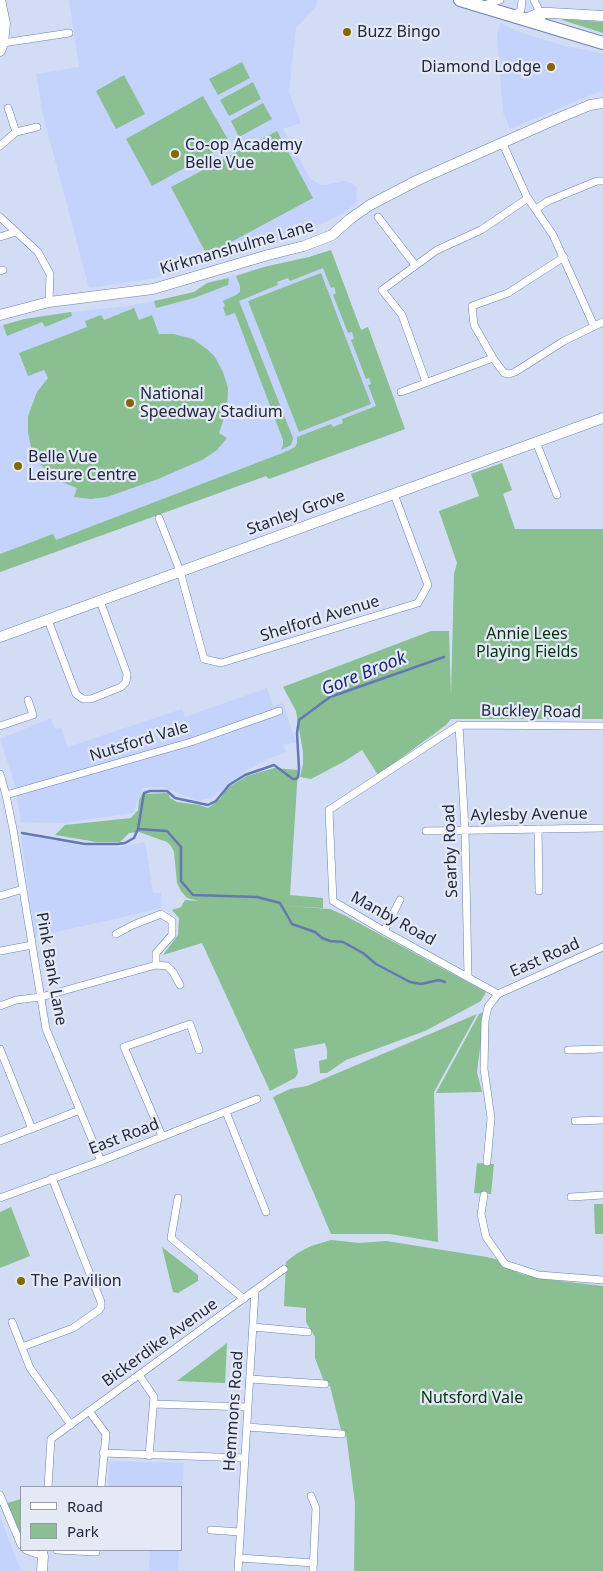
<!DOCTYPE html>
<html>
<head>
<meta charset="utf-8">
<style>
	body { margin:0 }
	#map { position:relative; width:603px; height:1571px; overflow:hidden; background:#d2dcf4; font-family:"Noto Sans",sans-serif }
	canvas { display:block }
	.legend { position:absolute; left:20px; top:1486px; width:162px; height:65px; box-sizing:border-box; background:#e4e9f5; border:1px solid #969cad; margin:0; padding:6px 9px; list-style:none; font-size:15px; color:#212940 }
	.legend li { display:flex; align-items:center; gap:10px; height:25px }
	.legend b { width:25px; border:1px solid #969cad }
</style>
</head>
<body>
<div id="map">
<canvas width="603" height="1571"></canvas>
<ul class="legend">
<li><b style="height:6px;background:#fff"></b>Road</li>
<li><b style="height:14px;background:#8abf91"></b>Park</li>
</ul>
</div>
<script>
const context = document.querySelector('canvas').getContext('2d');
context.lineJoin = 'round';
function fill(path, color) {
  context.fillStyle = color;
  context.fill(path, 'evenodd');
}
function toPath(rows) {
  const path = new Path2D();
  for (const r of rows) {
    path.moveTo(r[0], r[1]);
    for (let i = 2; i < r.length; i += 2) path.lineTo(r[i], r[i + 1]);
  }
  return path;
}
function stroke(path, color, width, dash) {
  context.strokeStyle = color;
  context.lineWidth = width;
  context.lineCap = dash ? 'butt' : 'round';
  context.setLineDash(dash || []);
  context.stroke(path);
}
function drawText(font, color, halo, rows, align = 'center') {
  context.font = font + ' "Noto Sans",sans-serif';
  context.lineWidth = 4.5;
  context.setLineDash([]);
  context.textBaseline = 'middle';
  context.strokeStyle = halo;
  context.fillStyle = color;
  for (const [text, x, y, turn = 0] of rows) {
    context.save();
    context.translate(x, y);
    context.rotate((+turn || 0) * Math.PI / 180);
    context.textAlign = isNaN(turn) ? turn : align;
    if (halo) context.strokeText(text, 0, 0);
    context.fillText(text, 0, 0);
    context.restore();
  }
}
fill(toPath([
	[69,0,318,0,316,6,296,28,289,92,301,123,283,129,310,179,321,185,326,185,343,181,352,183,358,190,356,191,357,201,355,204,342,214,295,237,196,268,156,278,89,288,43,115,36,74,79,67],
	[500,23,522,33,564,46,588,50,603,54,603,90,510,129,503,112,497,36],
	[331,250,361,330,368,327,405,429,269,479,266,476,0,572,0,326,25,319,46,315,127,306,166,299,194,292,207,283,264,267,309,257],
	[267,688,273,706,283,703,296,742,284,745,286,752,268,759,246,771,211,798,198,801,164,787,143,788,133,813,62,823,21,822,15,785,0,739,51,718,55,729,61,728,68,747,182,709,185,717],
	[21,835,86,846,119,847,145,842,153,893,161,893,162,908,35,937],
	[109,1461,184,1463,181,1504,181,1487,108,1487],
	[0,1517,21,1571,0,1571],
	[149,1550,179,1550,178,1571,149,1571,150,1550]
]), '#c3d3fc');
fill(toPath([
	[563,19,603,22,603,33,562,20],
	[242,62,250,78,218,95,209,79],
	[124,75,145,114,116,129,96,91],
	[253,82,261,99,229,116,220,100],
	[203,96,230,143,152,186,126,139],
	[263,103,272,119,239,137,231,121],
	[277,131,313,198,207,255,171,187],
	[331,250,361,330,368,327,405,429,269,479,266,476,0,572,0,554,53,534,56,540,285,452,295,447,297,443,297,437,331,424,333,427,343,423,342,419,376,406,368,385,371,384,369,378,366,379,351,340,354,339,352,332,348,333,333,295,336,293,334,287,331,288,323,268,290,281,288,278,277,282,278,285,239,301,293,438,291,445,281,450,283,445,283,440,235,313,226,316,223,307,225,306,223,301,236,295,240,292,240,286,236,276,264,267,309,257],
	[321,273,371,404,299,432,248,301],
	[229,278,228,285,194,298,156,308,154,301,194,292,207,283],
	[134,308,139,320,152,315,159,334,174,334,193,339,208,350,215,357,223,372,228,388,227,409,219,433,227,438,217,450,202,460,158,479,107,497,91,499,74,497,77,488,59,481,50,475,37,460,31,447,28,432,28,416,37,392,48,378,44,370,28,376,19,353,87,327,85,321,101,315,104,320],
	[71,312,72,316,45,327,42,322,7,336,3,325,25,319],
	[502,463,512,490,503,494,515,529,603,529,603,719,451,719,446,725,378,775,362,750,345,761,311,779,300,777,303,764,303,752,296,711,283,687,431,631,449,631,451,697,454,574,457,563,439,511,479,496,471,474],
	[274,768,298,770,290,895,323,898,323,908,287,906,330,909,344,915,486,992,481,1001,425,1031,346,1060,327,1073,320,1073,319,1061,327,1059,327,1050,325,1043,294,1049,298,1073,295,1078,270,1091,202,943,163,955,178,935,179,918,172,910,181,907,185,900,199,901,187,898,181,891,177,883,174,852,171,846,167,842,139,832,129,833,120,842,97,842,55,835,65,825,131,818,138,810,139,800,142,794,168,793,170,798,177,802,199,805,208,808,220,799,227,788,247,776],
	[485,1012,478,1063,477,1072,482,1092,436,1093,479,1014],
	[477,1014,434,1092,438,1242,390,1234,331,1234,273,1097,290,1089,307,1086],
	[477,1163,494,1164,491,1194,474,1193],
	[594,1204,603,1204,603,1234,595,1234],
	[11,1207,30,1256,0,1268,0,1212],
	[331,1240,359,1243,386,1241,487,1257,499,1260,507,1268,521,1274,544,1279,603,1286,603,1571,354,1571,355,1503,346,1434,342,1434,330,1386,325,1384,315,1358,315,1337,306,1322,306,1308,284,1306,286,1262,296,1254,311,1246],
	[162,1247,198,1275,198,1281,178,1293,173,1292],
	[227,1343,225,1383,177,1381],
	[21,1499,21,1544,4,1504]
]), '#8abf91');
stroke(toPath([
	[138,829,167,831,181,847,181,881,193,895,257,897,280,903,292,924,315,932,322,938,330,941,343,942,363,953,376,964,410,982,421,984,439,980,445,982],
	[22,833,85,844,117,844,125,843,134,838,138,829,144,793,150,791,167,791,175,798,208,805,216,801,229,785,245,775,274,765,293,779,296,779,298,777,299,769,297,733,299,720,330,697,444,657]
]), '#6479b2', 2.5);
const street = toPath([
	[534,0,542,17],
	[484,5,500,0],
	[515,15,521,10,522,0],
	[3,43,69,33],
	[8,108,16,132],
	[502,142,527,197,553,235,594,326],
	[0,146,16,132,37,127],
	[536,209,548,201,597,181,603,181],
	[0,217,38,252,50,274,49,302],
	[378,217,415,265],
	[0,237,16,232],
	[564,257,508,293,472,306,474,325,493,358,504,373,509,374,515,372,564,341,603,322],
	[0,271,3,270],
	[426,382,402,315,382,290,437,250,481,230,528,198],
	[401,392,493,358],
	[536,442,557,495],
	[159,518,180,571,204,659,221,663,418,603,428,585,394,494],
	[48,620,76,694,83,699,91,699,121,687,126,682,127,674,100,601],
	[459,725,329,810,333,901,384,931,498,994],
	[459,725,465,830,468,977],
	[459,725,603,726],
	[0,726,33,715,28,700],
	[0,774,6,795,13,829,46,1029,101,1161],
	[6,795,191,742,279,711],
	[538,829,539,891],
	[426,831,603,828],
	[0,896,23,889],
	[384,931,400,900],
	[116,934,133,925,161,914,172,921,172,935,156,953,156,965],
	[0,951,32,945],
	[498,994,603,947],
	[0,1006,16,1000,41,997,156,965,167,966,173,972,180,985],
	[0,1049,32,1129],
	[568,1050,603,1049],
	[226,1112,266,1212],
	[575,1121,603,1120],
	[162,1136,124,1047,190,1024,199,1050],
	[0,1141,80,1110],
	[487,1162,491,1118,484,1069,485,1021,488,1007,498,994],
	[484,1195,481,1214,486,1237,505,1264,539,1275,603,1280],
	[571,1197,603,1195],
	[0,1198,101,1161,257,1099],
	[178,1198,171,1238,244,1299],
	[12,1322,30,1368,71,1425],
	[253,1327,308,1332],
	[22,1347,73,1328,99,1310,101,1307,101,1302,52,1178],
	[139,1375,154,1397,149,1456],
	[250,1379,325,1384],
	[154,1404,248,1407],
	[89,1411,106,1434,101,1487],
	[247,1427,342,1434],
	[103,1453,245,1458],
	[48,1487,51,1439,284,1269],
	[0,1495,21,1545],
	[311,1496,316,1508,313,1571],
	[211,1530,240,1532],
	[26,1550,43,1556,44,1550],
	[57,1550,96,1552,96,1550],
	[239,1558,314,1563],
	[238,1571,255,1291]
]);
const secondary = toPath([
	[525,19,539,13,550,13,603,16],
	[0,51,3,43,5,23,0,0],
	[0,315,49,302,153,289,268,255,304,246,332,235,350,219,370,205,418,180,554,120,590,105,603,103],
	[0,637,603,418],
	[42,1571,43,1556]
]);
const highway = toPath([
	[460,0,603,43]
]);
stroke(street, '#6b80b8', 8);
stroke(secondary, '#6b80b8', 11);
stroke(highway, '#6b80b8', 14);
stroke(street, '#fff', 7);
stroke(secondary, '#fff', 10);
stroke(highway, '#fff', 12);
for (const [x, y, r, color] of [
	[347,32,5,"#856700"],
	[551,67,5,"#856700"],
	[175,154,5,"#856700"],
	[130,403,5,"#856700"],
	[18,466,5,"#856700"],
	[21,1281,5,"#856700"]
]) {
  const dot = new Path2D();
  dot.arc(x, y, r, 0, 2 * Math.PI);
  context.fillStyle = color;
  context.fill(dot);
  stroke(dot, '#e4e9f5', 2);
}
drawText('16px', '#212940', '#e4e9f5', [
	["Buzz Bingo",357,32],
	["Diamond Lodge",541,67,"right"],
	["Co-op Academy",185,145],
	["Belle Vue",185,163],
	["National",140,394],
	["Speedway Stadium",140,412],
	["Belle Vue",28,457],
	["Leisure Centre",28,475],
	["The Pavilion",31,1281]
], 'left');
drawText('16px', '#212940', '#e4e9f5', [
	["Kirkmanshulme Lane",237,248,-16],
	["Stanley Grove",296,513,-20],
	["Shelford Avenue",320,619,-17],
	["Buckley Road",531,712,1],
	["Nutsford Vale",139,742,-17],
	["Aylesby Avenue",529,815,-1],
	["Searby Road",451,851,-92],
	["Manby Road",393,919,29],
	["East Road",545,958,-24],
	["Pink Bank Lane",51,969,80],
	["East Road",124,1137,-21],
	["Bickerdike Avenue",160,1343,-36],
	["Hemmons Road",234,1411,-86]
]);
drawText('16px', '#00330e', '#e4e9f5', [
	["Annie Lees",527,634],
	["Playing Fields",527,652],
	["Nutsford Vale",472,1398]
]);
drawText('italic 18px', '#192a7c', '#e4e9f5', [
	["Gore Brook",364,674,-22]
]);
</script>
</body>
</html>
